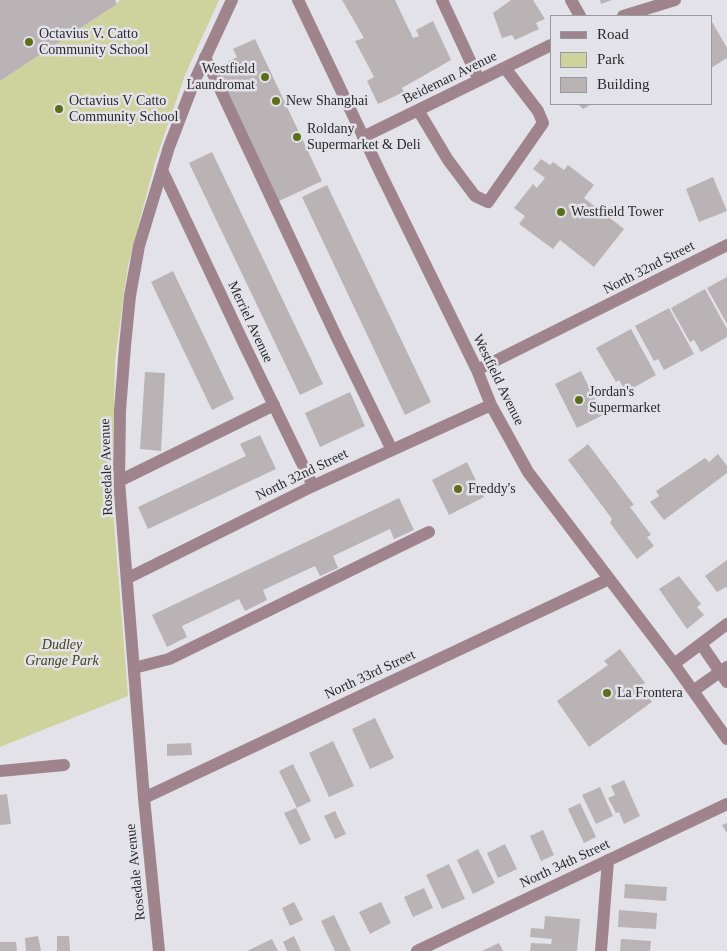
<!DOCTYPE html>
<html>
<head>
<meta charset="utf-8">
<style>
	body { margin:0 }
	#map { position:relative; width:727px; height:951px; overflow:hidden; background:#e2e2e8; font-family:"Times New Roman",serif }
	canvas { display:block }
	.legend { position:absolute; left:550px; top:15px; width:162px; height:90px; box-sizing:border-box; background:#e2e2e8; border:1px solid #98989d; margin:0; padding:6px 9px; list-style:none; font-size:15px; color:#2a2a2c }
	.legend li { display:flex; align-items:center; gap:10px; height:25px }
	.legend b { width:25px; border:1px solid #98989d }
</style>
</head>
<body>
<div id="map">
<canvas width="727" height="951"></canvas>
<ul class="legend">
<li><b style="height:6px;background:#9f848d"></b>Road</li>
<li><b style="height:14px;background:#ced29c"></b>Park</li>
<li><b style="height:14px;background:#b9b3b6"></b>Building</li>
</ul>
</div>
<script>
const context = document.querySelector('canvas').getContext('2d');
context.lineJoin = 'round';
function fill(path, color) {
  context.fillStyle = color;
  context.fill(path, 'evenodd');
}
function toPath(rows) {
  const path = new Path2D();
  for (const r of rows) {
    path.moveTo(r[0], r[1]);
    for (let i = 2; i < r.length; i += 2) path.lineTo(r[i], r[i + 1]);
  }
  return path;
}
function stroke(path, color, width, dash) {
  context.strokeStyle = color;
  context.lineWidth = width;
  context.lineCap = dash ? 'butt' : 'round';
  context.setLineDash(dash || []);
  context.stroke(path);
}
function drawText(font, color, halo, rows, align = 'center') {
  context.font = font + ' "Times New Roman",serif';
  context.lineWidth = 5;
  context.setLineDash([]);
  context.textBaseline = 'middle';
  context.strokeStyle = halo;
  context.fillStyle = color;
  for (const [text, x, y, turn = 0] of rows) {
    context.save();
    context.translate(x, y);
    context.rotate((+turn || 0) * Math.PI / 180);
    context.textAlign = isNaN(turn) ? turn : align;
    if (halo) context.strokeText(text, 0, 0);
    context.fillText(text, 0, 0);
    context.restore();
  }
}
fill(toPath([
	[120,0,219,0,185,75,155,162,128,265,115,360,112,498,128,696,0,747,0,81,117,4]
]), '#ced29c');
fill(toPath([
	[0,0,115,0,117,4,0,81],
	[342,0,395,0,413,38,419,36,416,30,433,21,451,60,402,88,404,92,378,104,367,81,374,77,355,41,364,38],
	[511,0,533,0,545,19,536,23,539,29,515,40,512,35,502,38,493,13],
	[600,0,612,0,601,4],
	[711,20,727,48,727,58,711,68],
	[255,39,322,181,279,201,216,68,237,57,233,49],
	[578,104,592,104,583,109],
	[212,152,323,384,300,395,189,163],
	[541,159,550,165,553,162,564,170,568,165,594,185,584,198,624,229,594,267,560,240,553,249,519,224,525,216,514,208,533,184,537,188,545,178,533,169],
	[713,177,727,211,699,222,686,189],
	[327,185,431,402,405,415,302,197],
	[173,271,234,399,212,410,151,282],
	[727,277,727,324,707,288],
	[705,289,727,329,727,337,701,352,694,340,690,342,671,308],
	[669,308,694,354,664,370,658,359,654,361,635,326],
	[631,329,656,375,626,392,619,380,616,382,596,348],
	[581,371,603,415,577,428,555,384],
	[145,372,165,373,161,451,140,449],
	[350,392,365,426,320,447,305,413],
	[260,435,276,469,148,529,138,507,246,456,240,444],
	[588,444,634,505,630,507,651,535,647,537,654,546,637,559,610,523,612,519,568,460],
	[718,454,727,466,727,473,664,520,650,502,659,496,656,491,705,458,709,462],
	[467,462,484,497,449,515,432,480],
	[399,498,414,530,394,539,390,529,333,556,338,568,320,576,315,566,263,590,267,600,245,611,239,599,182,626,187,637,167,647,152,615],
	[727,560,727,589,726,587,717,592,705,576],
	[679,576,701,604,697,607,704,615,687,629,659,589],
	[620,649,645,683,640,686,652,702,589,747,557,701,608,665,604,661],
	[375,718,394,758,370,769,352,729],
	[333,741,354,786,329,797,309,753],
	[191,743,192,755,167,756,167,744],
	[293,764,311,801,297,808,279,771],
	[624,780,640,816,624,824,619,812,616,813,608,798,615,795,611,786],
	[600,787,613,816,596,824,582,795],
	[7,794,11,824,0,825,0,795],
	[580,803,596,837,584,843,568,809],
	[296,808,311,840,300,845,284,813],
	[335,811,346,834,335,839,324,816],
	[727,823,727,833,722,825],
	[543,830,554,855,541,861,530,836],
	[505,844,517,869,498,878,487,853],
	[478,849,495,883,473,894,457,860],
	[449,864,465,899,442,909,426,875],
	[625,884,667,887,666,901,624,898],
	[424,888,433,908,413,917,404,897],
	[294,902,303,920,290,926,282,908],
	[381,902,391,923,370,934,359,912],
	[619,910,657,913,656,929,618,927],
	[334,915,351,951,335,951,321,921],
	[545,916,580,919,577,951,530,951,531,943,551,944,552,939,530,937,531,928,544,929],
	[38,936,41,951,26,951,25,938],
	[57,936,69,936,70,951,57,951],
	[294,936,301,951,287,951,283,942],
	[272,939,278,951,247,951],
	[621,939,651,941,650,951,620,951],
	[0,942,16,942,17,951,0,951],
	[499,943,503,951,482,951]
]), '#b9b3b6');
stroke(toPath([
	[298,0,381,174,477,370,491,405,528,472,674,664,727,739],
	[442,0,479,80],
	[571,0,580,16],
	[623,16,675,0],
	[205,57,337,338,392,450],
	[418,110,448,160,475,196,488,202,543,123,538,111,505,68],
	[363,137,551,45],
	[162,170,245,346,313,486],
	[477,370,727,245],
	[119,481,274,405],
	[128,578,313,486,491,405],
	[701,644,727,682],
	[674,664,727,624],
	[134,668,169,659,429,532],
	[693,691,727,667],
	[0,771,64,765],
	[144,798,609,579],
	[159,951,144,798,119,481,120,411,125,346,130,296,139,246,169,147,194,82,232,0],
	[417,951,727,804],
	[601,951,608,860]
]), '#9f848d', 12);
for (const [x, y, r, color] of [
	[29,42,5,"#5c6e1b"],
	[265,77,5,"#5c6e1b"],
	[276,101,5,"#5c6e1b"],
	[59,109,5,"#5c6e1b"],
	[297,137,5,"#5c6e1b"],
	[561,212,5,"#5c6e1b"],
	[579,400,5,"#5c6e1b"],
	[458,489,5,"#5c6e1b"],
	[607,693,5,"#5c6e1b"]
]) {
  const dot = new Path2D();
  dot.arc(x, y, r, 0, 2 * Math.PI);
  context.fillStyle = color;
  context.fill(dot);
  stroke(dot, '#e2e2e8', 2);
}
drawText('14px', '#2a2a2c', '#e2e2e8', [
	["Octavius V. Catto",39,34],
	["Community School",39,50],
	["Westfield",255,69,"right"],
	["Laundromat",255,85,"right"],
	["Octavius V Catto",69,101],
	["Community School",69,117],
	["New Shanghai",286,101],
	["Roldany",307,129],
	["Supermarket & Deli",307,145],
	["Westfield Tower",571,212],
	["Jordan's",589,392],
	["Supermarket",589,408],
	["Freddy's",468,489],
	["La Frontera",617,693]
], 'left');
drawText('14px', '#2a2a2c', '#e2e2e8', [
	["Beideman Avenue",450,78,-26],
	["North 32nd Street",649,268,-27],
	["Merriel Avenue",250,322,65],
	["Westfield Avenue",498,380,64],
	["Rosedale Avenue",107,467,-92],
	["North 32nd Street",302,475,-26],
	["North 33rd Street",370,675,-25],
	["North 34th Street",565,864,-25],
	["Rosedale Avenue",136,872,-96]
]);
drawText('italic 14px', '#424418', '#e2e2e8', [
	["Dudley",62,645],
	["Grange Park",62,661]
]);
</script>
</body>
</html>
